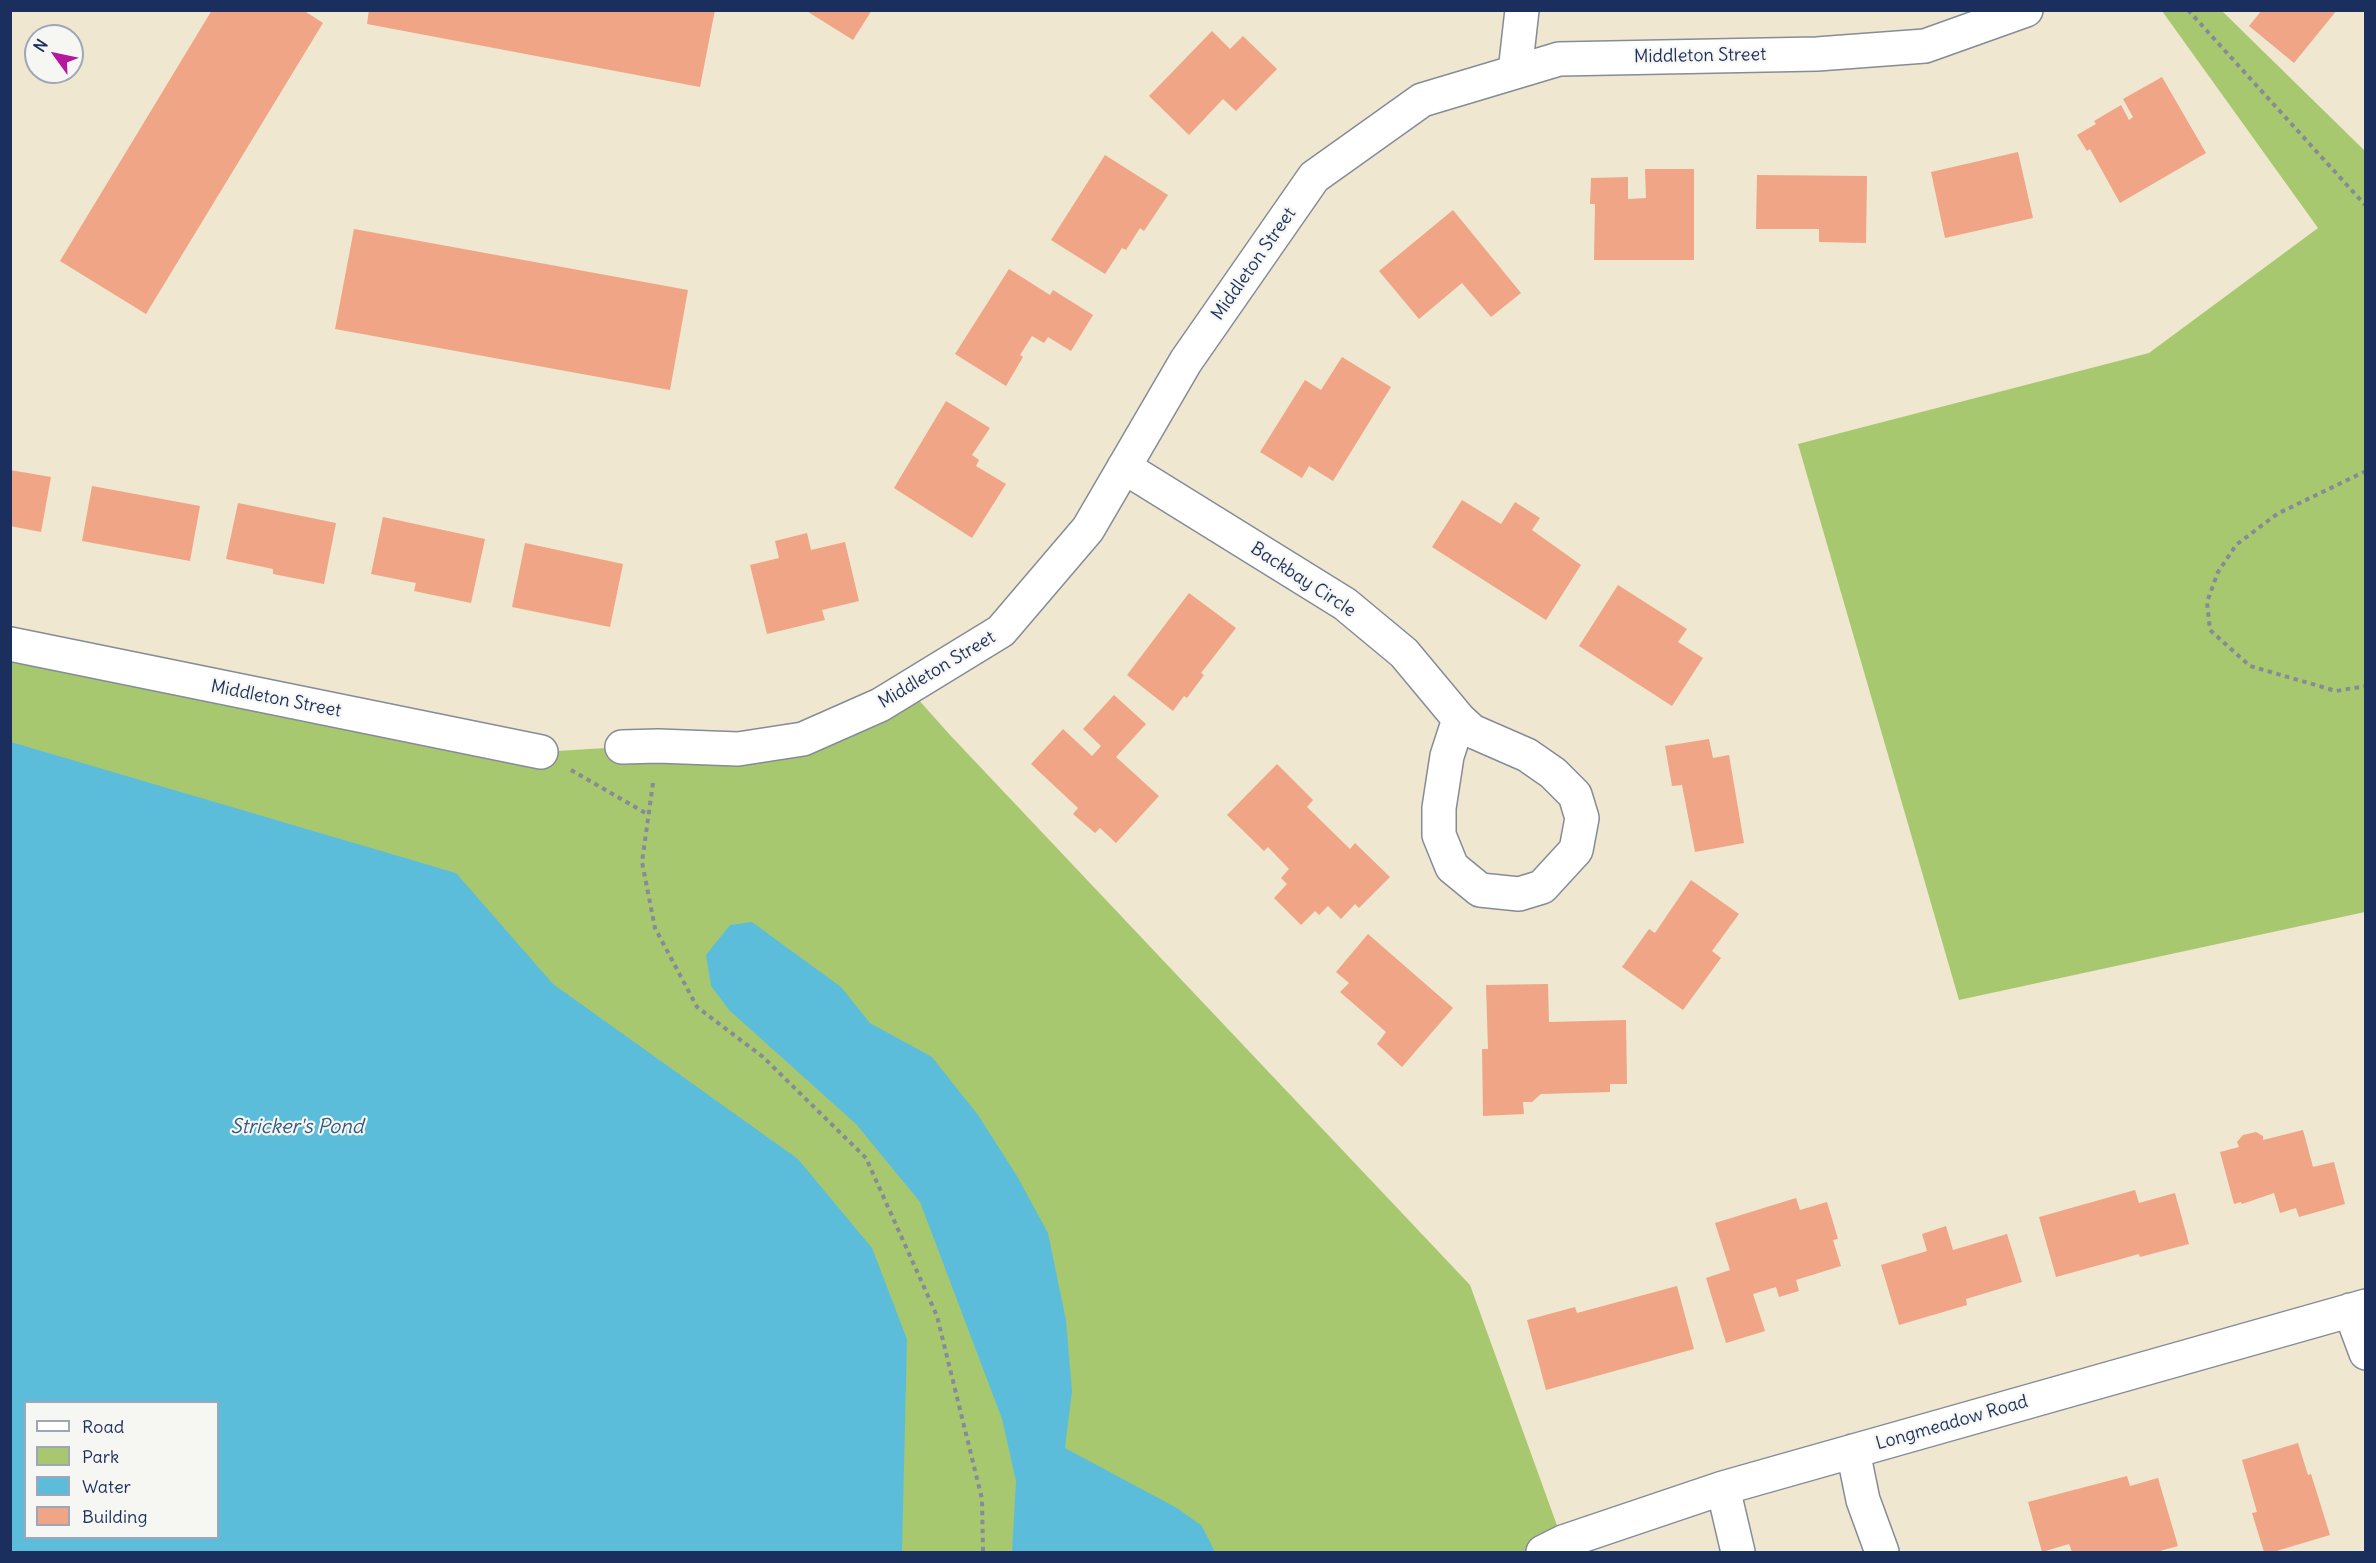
<!DOCTYPE html>
<html>
<head>
<meta charset="utf-8">
<style>
	body { margin:0 }
	#map { position:relative; width:2376px; height:1563px; overflow:hidden; background:#efe7d0; font-family:Delius,sans-serif }
	canvas { display:block }
	.frame { position:absolute; inset:0; border:12px solid #1b2f5e; pointer-events:none }
	.legend { position:absolute; left:24px; top:1401px; width:195px; height:138px; box-sizing:border-box; background:#f6f6f2; border:2px solid #9ea6b7; margin:0; padding:8px 10px; list-style:none; font-size:18px; color:#1b2f5e }
	.legend li { display:flex; align-items:center; gap:12px; height:30px }
	.legend b { width:30px; border:2px solid #9ea6b7 }
	.north { position:absolute; left:24px; top:24px; width:60px; height:60px; box-sizing:border-box; background:#f6f6f2; border:2px solid #9ea6b7; border-radius:50%; rotate:303deg; font-size:16px; font-weight:700; line-height:24px; text-align:center; color:#1b2f5e }
	.north::after { content:''; display:block; margin:auto; width:21px; height:27px; background:#b5179e; clip-path:polygon(50% 0,100% 100%,50% 72%,0 100%) }
</style>
</head>
<body>
<div id="map">
<canvas width="2376" height="1563"></canvas>
<div class="frame"></div>
<ul class="legend">
<li><b style="height:8px;background:#fff"></b>Road</li>
<li><b style="height:16px;background:#a8c870"></b>Park</li>
<li><b style="height:16px;background:#5cbddb"></b>Water</li>
<li><b style="height:16px;background:#efa586"></b>Building</li>
</ul>
<div class="north">N</div>
</div>
<script>
const context = document.querySelector('canvas').getContext('2d');
context.lineJoin = 'round';
function fill(path, color) {
  context.fillStyle = color;
  context.fill(path, 'evenodd');
}
function toPath(rows) {
  const path = new Path2D();
  for (const r of rows) {
    path.moveTo(r[0], r[1]);
    for (let i = 2; i < r.length; i += 2) path.lineTo(r[i], r[i + 1]);
  }
  return path;
}
function stroke(path, color, width, dash) {
  context.strokeStyle = color;
  context.lineWidth = width;
  context.lineCap = dash ? 'butt' : 'round';
  context.setLineDash(dash || []);
  context.stroke(path);
}
function drawText(font, color, halo, rows, align = 'center') {
  context.font = font + ' Delius,sans-serif';
  context.lineWidth = 4.5;
  context.setLineDash([]);
  context.textBaseline = 'middle';
  context.strokeStyle = halo;
  context.fillStyle = color;
  for (const [text, x, y, turn = 0] of rows) {
    context.save();
    context.translate(x, y);
    context.rotate((+turn || 0) * Math.PI / 180);
    context.textAlign = isNaN(turn) ? turn : align;
    if (halo) context.strokeText(text, 0, 0);
    context.fillText(text, 0, 0);
    context.restore();
  }
}
fill(toPath([
	[2162,11,2222,11,2365,151,2365,912,1959,1000,1798,444,2149,353,2318,228],
	[11,644,541,752,622,747,738,749,908,688,950,735,1470,1285,1563,1542,1543,1552,11,1552],
	[26,1402,218,1402,218,1538,26,1538]
]), '#a8c870');
fill(toPath([
	[11,742,456,873,553,984,798,1159,872,1248,907,1339,902,1552,11,1552],
	[26,1402,218,1402,218,1538,26,1538],
	[752,922,841,987,870,1023,932,1057,978,1115,1017,1176,1048,1233,1066,1320,1072,1391,1065,1448,1177,1508,1202,1526,1215,1552,1012,1552,1016,1481,1002,1419,920,1202,856,1124,729,1010,711,986,706,955,730,925]
]), '#5cbddb');
fill(toPath([
	[212,10,303,10,323,23,146,314,60,261],
	[369,10,715,10,700,87,367,24],
	[805,10,872,10,853,40],
	[2262,10,2337,10,2294,63,2249,26],
	[1212,31,1230,49,1243,36,1277,69,1236,111,1223,99,1189,135,1149,96],
	[2162,77,2206,153,2120,203,2090,149,2087,151,2077,135,2096,124,2094,121,2121,105,2129,120,2133,117,2123,99],
	[2018,152,2033,218,1945,238,1931,172],
	[1105,155,1168,195,1144,231,1140,228,1126,250,1122,248,1105,274,1051,240],
	[1645,169,1694,169,1694,260,1594,260,1595,204,1590,204,1591,178,1628,177,1628,199,1646,198],
	[1757,175,1867,176,1866,243,1819,242,1819,229,1756,229],
	[1453,210,1521,293,1491,317,1462,283,1419,319,1379,271],
	[354,229,688,290,670,390,335,329],
	[1009,269,1050,295,1053,290,1093,315,1071,351,1048,337,1044,343,1032,336,1020,355,1023,357,1006,386,955,354],
	[1342,357,1391,387,1333,481,1309,466,1302,478,1260,452,1305,380,1321,390],
	[946,401,990,428,972,455,979,460,976,466,1006,484,972,538,894,488],
	[10,470,51,477,41,532,10,526],
	[92,486,200,506,190,561,82,541],
	[1462,500,1501,524,1515,502,1540,518,1532,530,1581,565,1546,620,1432,547],
	[238,503,336,523,324,584,273,574,273,569,226,559],
	[383,517,485,539,471,603,414,591,416,583,371,574],
	[807,533,811,550,845,542,859,601,822,610,825,620,767,634,750,565,779,558,775,541],
	[525,543,623,564,610,627,512,607],
	[1618,585,1687,629,1678,642,1703,658,1672,706,1579,646],
	[1189,593,1236,628,1201,673,1204,675,1187,698,1184,696,1173,711,1127,675],
	[1114,695,1146,724,1116,757,1159,796,1116,843,1100,828,1095,833,1073,814,1078,808,1031,764,1063,729,1092,756,1101,746,1083,729],
	[1709,739,1713,758,1729,755,1744,843,1695,852,1682,785,1672,786,1665,746],
	[1277,764,1313,800,1307,807,1350,849,1355,843,1390,877,1359,908,1355,904,1341,919,1328,906,1319,915,1315,911,1301,925,1274,898,1287,884,1281,878,1289,869,1268,847,1264,851,1227,815],
	[1691,880,1739,914,1712,951,1721,958,1683,1010,1622,967,1649,929,1655,933],
	[1368,934,1453,1008,1402,1067,1377,1044,1386,1032,1340,992,1349,983,1336,972],
	[1548,984,1549,1022,1626,1020,1627,1084,1610,1084,1610,1092,1541,1094,1532,1102,1523,1102,1524,1114,1483,1116,1482,1049,1488,1049,1486,985],
	[2303,1130,2313,1167,2334,1162,2345,1204,2299,1217,2296,1208,2280,1213,2274,1193,2242,1204,2241,1202,2234,1204,2220,1152,2239,1147,2237,1142,2243,1135,2256,1132,2263,1136,2263,1140],
	[2135,1190,2139,1203,2175,1193,2189,1244,2140,1257,2139,1254,2056,1277,2039,1217],
	[1796,1198,1800,1210,1827,1202,1838,1239,1833,1240,1841,1266,1796,1280,1799,1291,1779,1297,1776,1287,1753,1294,1765,1331,1726,1343,1706,1278,1730,1270,1715,1223],
	[1946,1226,1953,1250,2007,1234,2022,1282,1966,1299,1967,1305,1899,1325,1881,1265,1927,1251,1922,1234],
	[1677,1286,1694,1349,1546,1390,1527,1320,1575,1307,1577,1313],
	[2298,1443,2308,1475,2311,1474,2330,1535,2273,1552,2264,1552,2252,1513,2257,1512,2242,1460],
	[2127,1476,2130,1486,2158,1478,2178,1546,2156,1552,2072,1552,2069,1544,2042,1552,2028,1502]
]), '#efa586');
const minor = toPath([
	[1515,72,1522,10],
	[1124,467,1345,604,1404,653,1459,719],
	[10,644,541,752],
	[1459,719,1472,731,1527,755,1553,773,1575,795,1582,818,1576,850,1542,887,1519,894,1480,890,1452,867,1439,835,1439,808,1447,756,1459,719],
	[622,747,658,746,738,749,803,739,880,705,1001,631,1088,529,1186,361,1314,177,1422,100,1559,59,1817,54,1925,46,2026,10],
	[2350,1310,2366,1353],
	[1853,1451,1863,1500,1882,1552],
	[1723,1488,1738,1552],
	[1543,1552,1563,1542,1723,1488,2366,1306]
]);
stroke(minor, '#858b97', 36);
stroke(toPath([
	[2188,10,2366,206],
	[2366,471,2277,514,2236,545,2218,572,2207,602,2210,630,2250,666,2336,691,2366,686],
	[571,770,649,815],
	[653,783,642,862,655,928,697,1007,763,1057,866,1158,937,1316,982,1499,983,1552]
]), '#858b97', 4, [4.5, 4.5]);
stroke(minor, '#fff', 33);
drawText('18px', '#1b2f5e', '#f6f6f2', [
	["Middleton Street",1700,56,-1],
	["Middleton Street",1254,264,-55],
	["Backbay Circle",1303,580,33],
	["Middleton Street",937,670,-31],
	["Middleton Street",276,699,11],
	["Longmeadow Road",1952,1423,-16]
]);
drawText('italic 20px', '#2e5a84', '#f6f6f2', [
	["Stricker's Pond",297,1127]
]);
</script>
</body>
</html>
